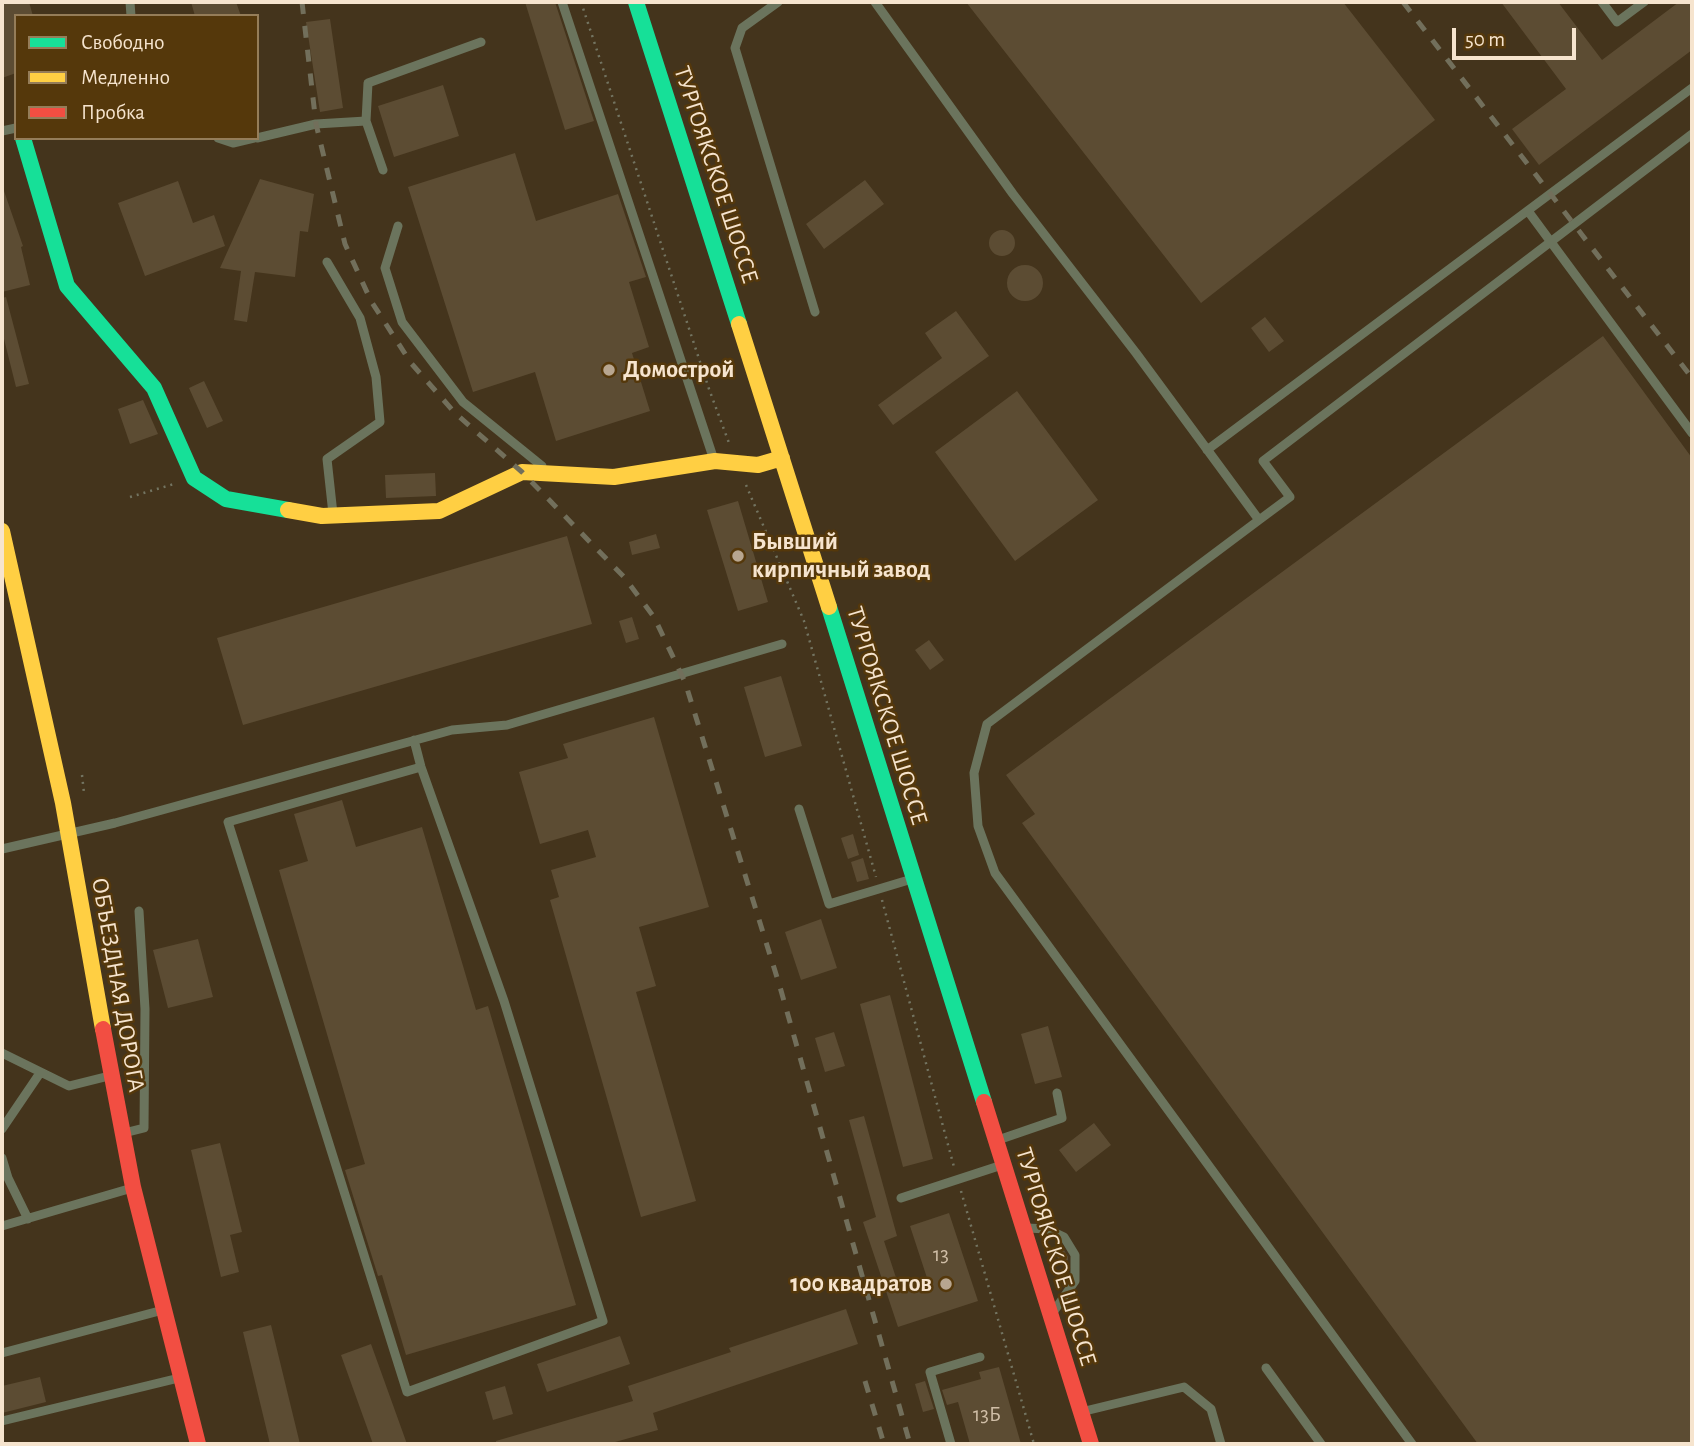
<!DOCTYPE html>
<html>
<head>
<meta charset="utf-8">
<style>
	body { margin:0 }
	#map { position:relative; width:1694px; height:1446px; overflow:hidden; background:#44341c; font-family:"Alegreya Sans",sans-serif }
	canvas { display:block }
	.frame { position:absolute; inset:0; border:4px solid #f6e4ce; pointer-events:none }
	.legend { position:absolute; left:14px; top:14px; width:245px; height:126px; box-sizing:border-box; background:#55380b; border:2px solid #957d59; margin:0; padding:9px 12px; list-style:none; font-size:21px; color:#f6e4ce }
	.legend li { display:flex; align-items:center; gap:14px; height:35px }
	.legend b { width:35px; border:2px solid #957d59 }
	.scale { position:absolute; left:1452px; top:28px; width:124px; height:32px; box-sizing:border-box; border:4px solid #f6e4ce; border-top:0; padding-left:9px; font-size:21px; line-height:24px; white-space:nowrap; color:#f6e4ce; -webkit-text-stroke:5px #55380b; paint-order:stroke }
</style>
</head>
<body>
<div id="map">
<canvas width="1694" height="1446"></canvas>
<div class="frame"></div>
<ul class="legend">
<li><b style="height:9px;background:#16e098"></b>Свободно</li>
<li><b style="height:9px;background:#ffcf43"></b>Медленно</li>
<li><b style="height:9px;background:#f24e42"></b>Пробка</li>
</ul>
<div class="scale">50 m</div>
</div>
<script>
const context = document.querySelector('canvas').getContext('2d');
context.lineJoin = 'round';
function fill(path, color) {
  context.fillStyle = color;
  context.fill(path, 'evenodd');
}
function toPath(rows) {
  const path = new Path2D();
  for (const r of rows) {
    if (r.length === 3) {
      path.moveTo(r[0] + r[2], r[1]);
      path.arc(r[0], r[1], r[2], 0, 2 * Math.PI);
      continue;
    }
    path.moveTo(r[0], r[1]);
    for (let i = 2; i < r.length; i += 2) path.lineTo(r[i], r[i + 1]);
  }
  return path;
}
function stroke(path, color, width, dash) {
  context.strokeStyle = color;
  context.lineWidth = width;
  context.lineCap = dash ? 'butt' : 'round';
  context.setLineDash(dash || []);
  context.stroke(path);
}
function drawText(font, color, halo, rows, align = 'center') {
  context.font = font + ' "Alegreya Sans",sans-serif';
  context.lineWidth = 5;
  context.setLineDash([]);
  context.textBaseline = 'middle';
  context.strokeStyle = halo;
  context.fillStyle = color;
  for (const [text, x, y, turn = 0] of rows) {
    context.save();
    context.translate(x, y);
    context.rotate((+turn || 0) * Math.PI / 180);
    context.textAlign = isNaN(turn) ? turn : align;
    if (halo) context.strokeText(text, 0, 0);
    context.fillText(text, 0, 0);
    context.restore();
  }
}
fill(toPath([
	[2,2,29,2,33,16,16,16,16,73,2,78],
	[191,2,236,2,241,16,195,16],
	[525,2,555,2,594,121,565,130],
	[966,2,1343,2,1435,120,1201,303],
	[1501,2,1558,2,1602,60,1679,2,1692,2,1692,50,1539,165,1512,129,1566,89],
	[330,19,343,108,320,112,306,22],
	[443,85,459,136,394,157,378,106],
	[515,153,536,221,618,194,646,277,629,282,649,347,632,353,650,411,556,441,535,372,473,392,408,187],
	[260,179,314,194,308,232,300,231,295,277,255,272,247,322,234,320,241,271,220,268],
	[865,180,884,204,824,249,806,224],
	[178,181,193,223,214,215,225,246,145,276,118,203],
	[2,191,4,191,23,246,21,247,30,285,2,292],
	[1002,243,13],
	[1025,283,18],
	[6,297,29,384,16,387,2,331,2,298],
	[956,311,989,356,893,425,878,405,942,358,925,333],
	[1265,317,1284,341,1269,352,1251,328],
	[1603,336,1692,458,1692,1444,1478,1444,1022,823,1035,814,1006,775],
	[204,381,223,421,207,428,189,388],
	[1017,391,1098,500,1015,561,935,452],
	[143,400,158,434,130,444,118,409],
	[435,473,436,496,386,498,385,475],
	[738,501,768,602,738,611,707,510],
	[656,534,660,548,632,555,629,542],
	[567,536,592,624,243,725,217,638],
	[632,617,639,639,626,643,619,621],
	[929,640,944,660,930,670,915,650],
	[781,676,802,746,765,757,744,687],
	[654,717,709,907,639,927,656,986,636,992,696,1201,641,1217,550,900,559,897,551,870,596,857,588,830,540,844,519,772,568,758,563,744],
	[342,800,356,847,422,827,476,1010,488,1006,576,1305,406,1355,382,1275,378,1276,345,1170,365,1164,279,870,308,861,294,814],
	[853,834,859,855,848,859,841,838],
	[863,858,869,879,857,882,851,862],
	[821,919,837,968,801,980,785,932],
	[198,939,213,997,168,1008,153,950],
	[890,995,933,1159,903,1167,860,1004],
	[1048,1026,1062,1077,1035,1084,1021,1034],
	[834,1032,845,1066,825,1072,815,1038],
	[864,1116,897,1236,884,1241,901,1293,929,1284,910,1226,949,1213,978,1301,898,1327,863,1222,876,1217,849,1120],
	[1094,1123,1111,1145,1076,1172,1059,1150],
	[220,1143,242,1232,230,1235,239,1272,221,1277,191,1150],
	[1061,1245,1068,1257,1068,1260,1061,1264,1053,1249],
	[846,1309,858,1344,653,1413,658,1430,608,1444,496,1444,496,1441,633,1401,628,1386,731,1352,729,1348],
	[271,1325,300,1444,270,1444,243,1332],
	[620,1336,630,1364,547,1392,537,1364],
	[371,1344,407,1444,373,1444,341,1355],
	[999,1367,1021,1444,970,1444,958,1402,947,1405,942,1390,981,1379,979,1372],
	[40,1377,46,1402,2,1413,2,1386],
	[925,1381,934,1409,923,1412,915,1384],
	[505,1386,513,1414,493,1420,485,1392]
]), '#5c4c33');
stroke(toPath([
	[581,2,709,389,729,443],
	[746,485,804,621,876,877],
	[130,497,174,484],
	[82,775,84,793],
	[882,900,954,1167],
	[961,1191,1034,1444]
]), '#737461', 2.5, [2, 5]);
stroke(toPath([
	[130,2,131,16],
	[562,2,714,460],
	[778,2,742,28,735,48,815,312],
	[875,2,1013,194,1136,353,1259,520,987,724,974,773,978,826,995,873,1412,1444],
	[1602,2,1617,22,1644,2],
	[2,131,16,128],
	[218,138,233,143,254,138],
	[257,138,316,124,366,121],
	[383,170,366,121,368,83,481,42],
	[1528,211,1692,433],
	[398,226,385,268,402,322,463,402,542,466],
	[327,262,360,318,376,377,380,422,327,459,333,514],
	[1207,450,1692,88],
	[1259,520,1290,497,1263,461,1692,134],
	[414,740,421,767,504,1001,603,1321,407,1392,228,822,421,767],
	[799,809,829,904,912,879],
	[2,849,115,823,452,730,507,725,782,644],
	[2,1053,69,1086,109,1076],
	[2,1129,40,1073],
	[124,1133,144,1128,145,1009,139,911],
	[998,1140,1062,1118,1057,1093],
	[2,1158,8,1178,28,1219],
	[901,1198,1002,1165],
	[2,1226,132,1188],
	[1027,1228,1047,1229,1064,1237,1075,1255,1075,1281,1054,1311],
	[2,1353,163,1310],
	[1266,1368,1321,1444],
	[1085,1411,1184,1387,1211,1409,1221,1444],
	[2,1421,179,1378],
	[951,1444,930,1372,980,1357]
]), '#6b745d', 9);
stroke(toPath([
	[636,2,739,324],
	[23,138,67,286,154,388,194,478,226,499,288,510],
	[829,607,984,1102]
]), '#16e098', 16);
stroke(toPath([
	[739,324,829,607],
	[288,510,322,516,439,511,522,472,614,477,715,461,758,465,782,458],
	[2,531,63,803,103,1029]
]), '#ffcf43', 16);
stroke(toPath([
	[103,1029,133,1187,198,1444],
	[984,1102,1091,1444]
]), '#f24e42', 16);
stroke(toPath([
	[302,2,316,124,345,244,371,301,411,363,455,413,522,472,624,577,654,617,685,682,780,987,910,1444],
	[1403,2,1692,378],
	[865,1381,884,1444]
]), '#726f5b', 5, [12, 12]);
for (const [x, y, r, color] of [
	[609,370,7,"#b8a690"],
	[738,556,7,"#b8a690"],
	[946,1284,7,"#b8a690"]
]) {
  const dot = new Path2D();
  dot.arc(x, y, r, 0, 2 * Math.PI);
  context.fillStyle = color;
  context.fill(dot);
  stroke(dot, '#55380b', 2.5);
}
drawText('21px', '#d0bea7', null, [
	["13",941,1255],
	["13Б",987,1415]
]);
drawText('24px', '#f6e4ce', '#55380b', [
	["ТУРГОЯКСКОЕ ШОССЕ",716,175,72],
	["ТУРГОЯКСКОЕ ШОССЕ",887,716,73],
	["ОБЪЕЗДНАЯ ДОРОГА",118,985,80],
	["ТУРГОЯКСКОЕ ШОССЕ",1056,1257,73]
]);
drawText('bold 24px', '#f6e4ce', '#55380b', [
	["Домострой",623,370],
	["Бывший",752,542],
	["кирпичный завод",752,570],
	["100 квадратов",932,1284,"right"]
], 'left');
</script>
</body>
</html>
